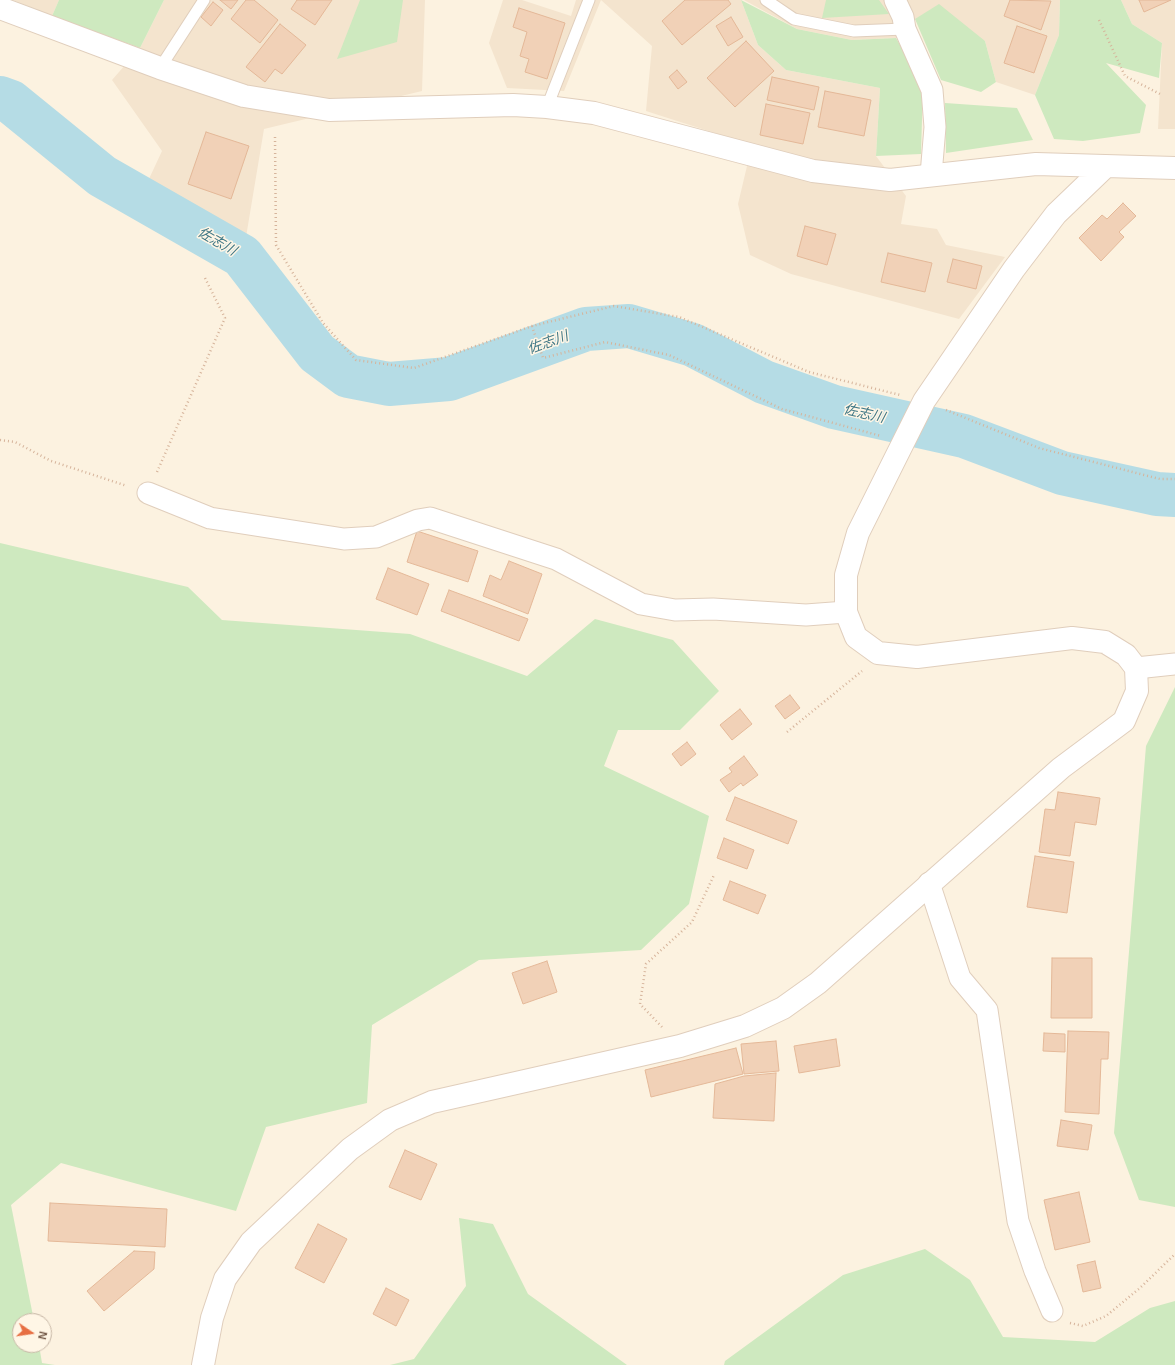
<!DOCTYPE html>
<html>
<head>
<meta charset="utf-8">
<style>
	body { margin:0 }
	#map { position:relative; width:1175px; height:1365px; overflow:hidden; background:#fcf2e0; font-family:Arial,sans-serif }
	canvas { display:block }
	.north { position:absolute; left:12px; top:1313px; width:40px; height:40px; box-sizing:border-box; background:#fff6e6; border:1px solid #c7b7a6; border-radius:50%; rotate:103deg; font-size:11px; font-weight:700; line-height:16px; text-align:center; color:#725847 }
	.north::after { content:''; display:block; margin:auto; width:14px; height:18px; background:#e76f43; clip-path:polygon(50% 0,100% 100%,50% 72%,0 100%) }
</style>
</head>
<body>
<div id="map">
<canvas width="1175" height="1365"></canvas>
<div class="north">N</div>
</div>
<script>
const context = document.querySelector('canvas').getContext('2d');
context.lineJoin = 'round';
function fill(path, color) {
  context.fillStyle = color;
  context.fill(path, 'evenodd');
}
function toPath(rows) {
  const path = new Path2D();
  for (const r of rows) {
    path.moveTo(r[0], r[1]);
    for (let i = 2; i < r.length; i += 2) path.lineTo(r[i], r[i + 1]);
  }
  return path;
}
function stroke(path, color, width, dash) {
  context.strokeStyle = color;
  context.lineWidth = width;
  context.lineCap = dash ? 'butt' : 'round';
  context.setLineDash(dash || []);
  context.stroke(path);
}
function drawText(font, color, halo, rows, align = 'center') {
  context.font = font + ' Arial,"Noto Sans JP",sans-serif';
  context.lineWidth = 3;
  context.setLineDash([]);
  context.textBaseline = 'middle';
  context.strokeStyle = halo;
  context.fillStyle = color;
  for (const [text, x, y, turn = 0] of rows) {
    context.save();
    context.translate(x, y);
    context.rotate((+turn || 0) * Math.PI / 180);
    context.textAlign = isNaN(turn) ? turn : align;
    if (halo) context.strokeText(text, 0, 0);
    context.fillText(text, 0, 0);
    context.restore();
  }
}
fill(toPath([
	[13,0,59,0,52,16],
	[164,0,425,0,422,91,264,129,246,237,148,181,162,151,112,80,140,48],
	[503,0,522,0,571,16,576,0,741,0,758,45,786,70,880,88,876,156,906,196,901,224,937,229,946,245,1005,257,959,319,791,274,750,255,738,204,752,145,646,111,652,46,601,0,564,91,507,88,489,43],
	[744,0,1060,0,1059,35,1035,95,996,82,985,41,915,19,896,38,852,40,797,29],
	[1121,0,1175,0,1175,129,1158,129,1162,43,1132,24]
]), '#f4e4ce');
fill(toPath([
	[59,0,164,0,140,48,52,16],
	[360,0,403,0,397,42,337,59],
	[741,0,797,29,852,40,896,38,923,84,921,154,876,156,880,88,786,70,758,45],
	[826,0,879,0,889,14,822,18],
	[1060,0,1121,0,1132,24,1162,43,1159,78,1106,63,1146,105,1140,133,1083,141,1054,139,1035,95,1059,35],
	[939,4,985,41,996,82,981,92,941,80,915,19],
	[945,103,1017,108,1033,140,946,153],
	[0,543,188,587,222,620,410,634,527,676,595,619,673,640,719,691,680,730,618,730,604,766,709,816,689,904,641,950,479,960,372,1025,367,1103,266,1127,236,1211,61,1163,11,1205,34,1321,20,1321,20,1345,39,1345,42,1363,55,1365,0,1365],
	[1175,687,1175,1207,1139,1200,1114,1133,1146,746],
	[459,1218,493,1224,528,1294,627,1365,390,1365,414,1359,466,1286],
	[925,1249,970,1280,1003,1337,1095,1342,1150,1308,1175,1301,1175,1365,724,1365,725,1361,843,1275]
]), '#cee9bf');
stroke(toPath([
	[0,98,11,102,102,176,242,256,317,353,348,376,389,384,449,379,586,329,629,326,693,345,764,382,834,407,964,436,1062,473,1157,494,1175,495]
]), '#b5dce5', 44);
const building = toPath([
	[220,0,238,0,231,9,220,0],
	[246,0,254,0,278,20,260,43,231,19,246,0],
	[297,0,332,0,315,25,291,9,297,0],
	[685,0,728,0,731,4,682,45,662,21,685,0],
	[1010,0,1051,1,1041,30,1004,16,1010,0],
	[1139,0,1171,0,1144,12,1139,0],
	[213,2,223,10,211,26,201,17,213,2],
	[519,8,565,23,547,79,525,72,529,59,520,56,527,32,513,27,519,8],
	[731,17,743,37,728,46,716,26,731,17],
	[280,24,306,45,282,74,275,69,265,82,246,67,280,24],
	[1017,26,1047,36,1034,73,1004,63,1017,26],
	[746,41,774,71,735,107,707,78,746,41],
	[677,70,687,82,678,89,669,77,677,70],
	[772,77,819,87,814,110,767,100,772,77],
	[825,91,871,100,864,136,818,127,825,91],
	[766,104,810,113,803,144,760,135,766,104],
	[206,132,249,146,231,199,188,184,206,132],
	[1123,203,1136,216,1119,232,1124,237,1101,261,1079,238,1102,215,1107,219,1123,203],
	[805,226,836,234,827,265,797,256,805,226],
	[888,253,932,263,925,292,881,282,888,253],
	[953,259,982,266,976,289,947,282,953,259],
	[417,531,478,551,468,582,407,562,417,531],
	[509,561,542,574,528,614,483,596,490,575,501,580,509,561],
	[388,568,429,584,417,615,376,599,388,568],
	[449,590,528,619,519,641,441,611,449,590],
	[790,695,800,708,785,719,775,706,790,695],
	[740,709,752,724,732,740,720,725,740,709],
	[687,742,696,754,681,766,672,754,687,742],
	[744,756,758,775,743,786,741,783,729,792,720,780,732,772,729,768,744,756],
	[1058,792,1100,798,1096,825,1075,822,1070,856,1039,852,1045,809,1055,810,1058,792],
	[735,797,797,821,788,844,726,820,735,797],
	[724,838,754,850,747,869,717,858,724,838],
	[1035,856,1074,862,1067,913,1027,907,1035,856],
	[730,881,766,895,758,914,723,900,730,881],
	[1052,958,1092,958,1092,1018,1051,1018,1052,958],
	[547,961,557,992,523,1004,512,973,547,961],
	[1068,1031,1109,1032,1108,1059,1101,1059,1099,1114,1065,1112,1068,1031],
	[1044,1033,1065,1034,1065,1052,1043,1051,1044,1033],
	[836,1039,840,1066,799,1073,794,1046,836,1039],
	[776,1041,779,1071,744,1074,741,1044,776,1041],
	[736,1048,743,1074,651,1097,645,1070,736,1048],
	[776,1073,774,1121,713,1118,715,1084,744,1076,776,1073],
	[1061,1120,1092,1125,1088,1150,1057,1146,1061,1120],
	[405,1150,437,1164,421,1200,389,1187,405,1150],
	[1079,1192,1090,1242,1055,1250,1044,1200,1079,1192],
	[50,1203,167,1209,165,1247,48,1241,50,1203],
	[318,1224,347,1239,324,1283,295,1268,318,1224],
	[134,1251,155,1252,154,1269,104,1311,87,1291,134,1251],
	[1095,1261,1101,1288,1083,1292,1077,1265,1095,1261],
	[386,1288,409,1300,396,1326,373,1314,386,1288]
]);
fill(building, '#f1d1b7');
stroke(building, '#e4b898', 1);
const service = toPath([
	[766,0,794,19,854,31,905,29],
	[160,68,204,0],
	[547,107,589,0]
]);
const minor = toPath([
	[895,0,903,17,905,29,932,90,935,127,931,175],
	[148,493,210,518,344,539,376,537,418,520,430,518,556,559,641,604,675,610,713,609,806,615,846,612],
	[1136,668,1175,664],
	[929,883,960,978,987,1010,1018,1221,1035,1271,1052,1311]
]);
const tertiary = toPath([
	[0,8,160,68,244,96,329,110,513,105,547,107,594,113,813,171,890,180,1036,164,1175,168],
	[203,1365,212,1318,225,1279,251,1242,350,1149,390,1120,432,1102,680,1046,745,1026,783,1008,818,983,1061,768,1124,721,1137,691,1136,668,1126,655,1105,642,1072,638,917,657,878,653,856,637,846,612,846,575,858,533,924,401,1014,269,1056,214,1105,167]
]);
stroke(service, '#e0cebc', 13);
stroke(minor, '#e0cebc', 23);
stroke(tertiary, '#e0cebc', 24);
stroke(toPath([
	[1099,20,1125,76,1160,94],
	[275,137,276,245,323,323,356,360,414,368,532,326,614,306,679,317,809,372,900,395],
	[532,326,543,358,605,342,669,355,782,409,881,436],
	[946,410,1039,448,1160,479,1175,479],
	[0,440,15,442,51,461,127,486],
	[157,472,225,318,205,278],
	[787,732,862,671],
	[662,1027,640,1004,646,964,692,922,714,875],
	[1070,1323,1083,1326,1106,1316,1140,1288,1175,1254]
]), '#d6b49b', 2.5, [1, 3]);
stroke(service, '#fff', 11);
stroke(minor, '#fff', 21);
stroke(tertiary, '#fff', 22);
drawText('italic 14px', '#417886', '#fff6e6', [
	["佐志川",217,242,30],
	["佐志川",548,343,-20],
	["佐志川",864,414,13]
]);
</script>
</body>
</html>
